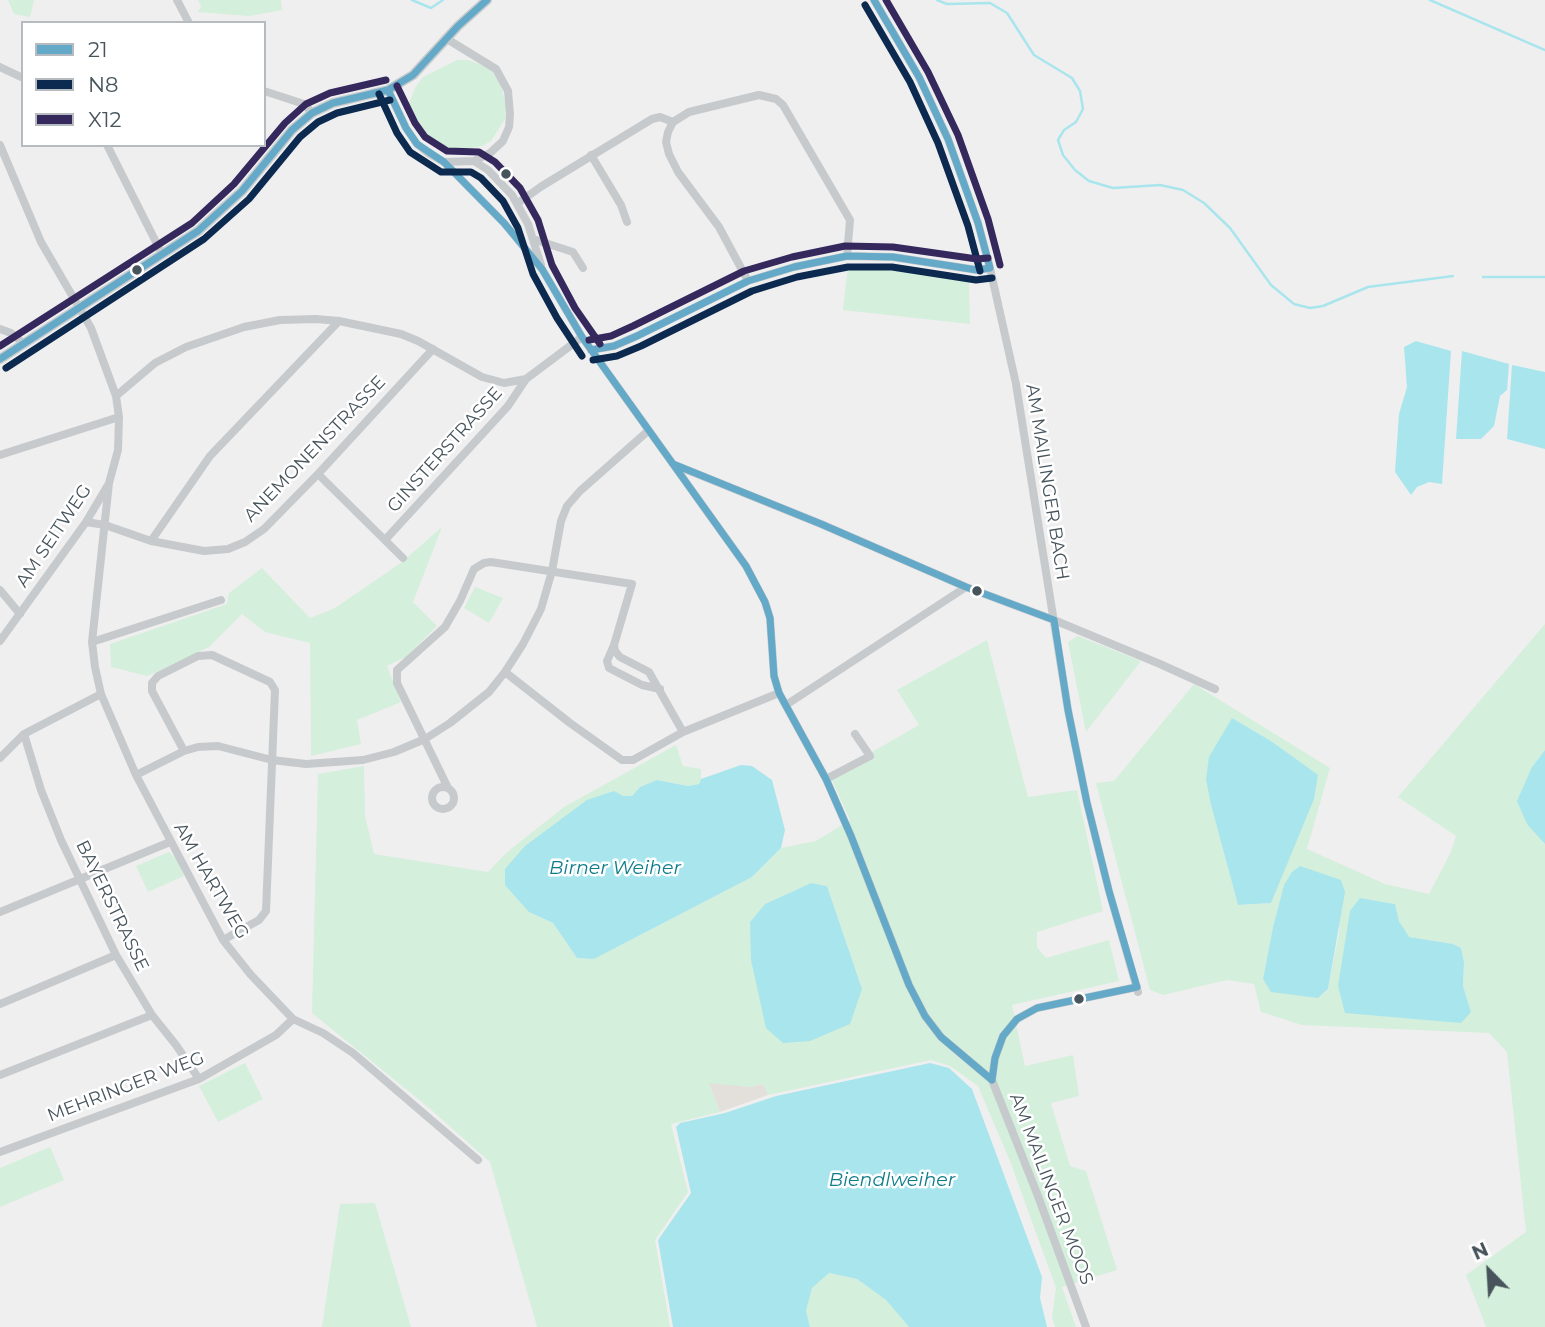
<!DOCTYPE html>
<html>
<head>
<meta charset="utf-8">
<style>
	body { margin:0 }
	#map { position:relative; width:1545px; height:1327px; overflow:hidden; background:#f0efef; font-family:Montserrat,sans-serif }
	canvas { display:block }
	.legend { position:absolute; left:21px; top:21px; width:245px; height:126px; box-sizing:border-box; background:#fff; border:2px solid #b5bbbe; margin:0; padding:9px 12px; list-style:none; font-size:21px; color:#47545c }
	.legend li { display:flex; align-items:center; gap:14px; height:35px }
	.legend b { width:35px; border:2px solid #b5bbbe }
	.north { position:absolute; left:1454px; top:1236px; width:70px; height:70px; -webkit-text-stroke:5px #fff; paint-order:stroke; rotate:336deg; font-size:19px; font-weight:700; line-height:28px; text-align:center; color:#47545c }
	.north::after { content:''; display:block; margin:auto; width:24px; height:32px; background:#47545c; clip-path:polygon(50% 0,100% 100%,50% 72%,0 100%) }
</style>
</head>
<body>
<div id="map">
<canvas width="1545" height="1327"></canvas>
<ul class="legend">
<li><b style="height:9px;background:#64a9c7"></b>21</li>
<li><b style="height:9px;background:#0c294f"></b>N8</li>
<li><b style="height:9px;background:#35285d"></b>X12</li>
</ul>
<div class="north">N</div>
</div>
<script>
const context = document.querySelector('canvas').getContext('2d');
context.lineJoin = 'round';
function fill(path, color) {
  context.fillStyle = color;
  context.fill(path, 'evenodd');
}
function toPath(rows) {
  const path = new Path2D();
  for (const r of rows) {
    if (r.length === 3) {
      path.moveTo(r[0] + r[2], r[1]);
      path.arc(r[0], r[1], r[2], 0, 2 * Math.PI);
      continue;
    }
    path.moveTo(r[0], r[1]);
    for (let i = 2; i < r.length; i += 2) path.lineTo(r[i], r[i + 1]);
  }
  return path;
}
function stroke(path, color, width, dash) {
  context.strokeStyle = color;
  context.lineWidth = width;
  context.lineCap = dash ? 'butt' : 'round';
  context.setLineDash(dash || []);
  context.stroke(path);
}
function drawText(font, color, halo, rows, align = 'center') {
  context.font = font + ' Montserrat,sans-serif';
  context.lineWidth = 5;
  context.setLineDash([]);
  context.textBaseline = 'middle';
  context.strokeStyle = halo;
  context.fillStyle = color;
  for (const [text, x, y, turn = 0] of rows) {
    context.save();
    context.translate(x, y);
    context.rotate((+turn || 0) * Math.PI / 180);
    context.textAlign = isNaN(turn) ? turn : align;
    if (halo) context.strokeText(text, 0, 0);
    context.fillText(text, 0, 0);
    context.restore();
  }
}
fill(toPath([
	[8,0,34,0,30,17,14,14],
	[198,0,281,0,282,10,249,16,198,12,201,6],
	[457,60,468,60,490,68,501,86,506,105,505,119,491,141,482,146,445,153,428,142,409,104,415,88,423,77],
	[848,265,915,271,969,280,970,324,843,310],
	[442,527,413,602,437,626,406,657,387,666,401,702,357,720,361,744,311,756,310,643,265,632,242,614,209,647,152,674,147,676,111,667,110,644,227,604,229,593,262,568,310,618,335,608,402,562],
	[475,587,503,598,489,623,464,608],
	[1545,624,1545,750,1532,767,1543,843,1545,844,1545,1327,1486,1327,1466,1275,1526,1232,1507,1052,1489,1033,1302,1025,1261,1012,1254,984,1227,980,1163,995,1150,990,1096,783,1114,781,1194,684,1330,768,1307,849,1385,884,1429,894,1451,852,1456,836,1398,797],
	[1232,718,1271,741,1318,776,1271,903,1238,905,1211,805],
	[1284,885,1340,927,1328,990,1318,998,1263,979,1273,927],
	[1360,898,1395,904,1399,921,1408,937,1453,944,1461,948,1464,962,1463,986,1471,1012],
	[1078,636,1141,661,1086,732,1068,642],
	[987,640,1028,797,1077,790,1103,911,1037,932,1037,947,1046,958,1109,940,1119,981,1012,1005,1025,1066,1073,1055,1079,1096,1051,1103,1070,1166,1086,1171,1117,1270,1062,1287,1076,1327,1055,1327,1052,1318,1056,1288,1010,1161,978,1086,950,1066,931,1060,768,1095,763,1084,751,1087,710,1084,720,1112,671,1124,688,1192,655,1240,670,1327,537,1327,490,1162,428,1107,312,1013,318,774,364,766,365,816,374,854,488,872,506,853,564,807,676,745,683,766,701,769,701,779,699,784,688,786,657,780,640,787,632,796,623,796,529,912,553,923,577,958,594,959,752,877,781,848,816,841,850,820,830,776,919,725,897,690],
	[811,883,827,886,862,989,750,922,765,904],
	[169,852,177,859,184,876,148,892,136,866],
	[245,1063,263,1099,218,1122,199,1086],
	[50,1147,64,1180,0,1207,0,1168],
	[375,1203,411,1327,322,1327,340,1204],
	[828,1273,857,1279,886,1300,909,1327,810,1327,806,1311,812,1288]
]), '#d4efdb');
fill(toPath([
	[709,1083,751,1087,763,1084,768,1095,720,1112]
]), '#e3e0db');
fill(toPath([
	[1416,341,1451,351,1442,484,1429,482,1417,487,1411,495,1395,472,1399,414,1407,387,1404,347],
	[1462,351,1509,364,1507,390,1500,396,1494,426,1481,439,1456,439],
	[1512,365,1545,372,1545,449,1507,439],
	[1232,718,1271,741,1318,775,1314,799,1271,903,1238,905,1211,805,1206,779,1209,757],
	[1545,750,1545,844,1527,824,1517,801,1532,767],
	[741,765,752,766,772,780,785,830,781,848,752,877,594,959,577,958,553,923,529,912,505,885,505,869,525,846,587,800,614,791,623,796,632,796,640,787,657,780,688,786,699,784,701,779],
	[1300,866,1341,880,1345,892,1328,989,1318,998,1271,992,1263,979,1273,927,1284,885,1292,872],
	[811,883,827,886,862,989,850,1024,810,1041,783,1043,766,1028,751,960,750,922,765,904],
	[1360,898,1395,904,1399,921,1409,937,1453,944,1461,948,1464,962,1463,986,1471,1012,1461,1023,1345,1013,1338,986,1350,911],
	[930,1063,949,1068,972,1089,1042,1277,1040,1298,1047,1327,909,1327,886,1300,857,1279,829,1273,812,1288,806,1311,810,1327,673,1327,658,1240,691,1193,676,1127,680,1123,725,1113,776,1096]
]), '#a9e5ed');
stroke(toPath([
	[412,0,431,8,443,0],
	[937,0,947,4,990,3,1007,13,1034,55,1072,78,1080,91,1083,109,1076,122,1064,130,1058,140,1063,155,1075,170,1089,181,1113,188,1160,185,1183,190,1204,203,1230,228,1271,285,1294,304,1310,308,1323,306,1368,287,1453,276],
	[1430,0,1545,50],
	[1483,277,1545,277]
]), '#a9e5ed', 2.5);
stroke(toPath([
	[177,0,189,23],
	[874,0,919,77,948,139,978,223,990,268,1016,384,1068,710,1087,803,1109,891,1138,992],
	[447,39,496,69,508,91,510,114,509,127,503,141,490,153,474,161],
	[0,67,23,78],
	[388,90,406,128,417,144,428,153,444,162,504,223,542,269,582,337,746,566,765,602,770,618,774,676,779,693,826,779,851,836,909,985,925,1016,941,1037,992,1080,1038,1196,1086,1327],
	[264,91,304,104,312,113],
	[0,145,41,242,91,328,116,396,119,417,118,450,109,483,92,642,95,667,101,694,136,775,223,940,251,975,293,1019,323,1033,353,1053,478,1160],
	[107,145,162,254],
	[591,155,621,205,627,222],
	[444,162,474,161,488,170,512,195,528,224,541,265],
	[518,203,542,186,652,119,660,117,673,122],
	[533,239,573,252,583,268],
	[748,281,719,227,678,172,669,154,666,142,668,132,673,122,689,112,759,95,776,99,783,105,850,220,847,256],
	[0,329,11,333,24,344],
	[591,350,614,346,637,336,748,281,794,267,847,256,893,257,977,270,990,268],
	[116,396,155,363,186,347,244,327,280,320,316,319,339,321,401,334,418,341,482,377,504,383,526,379,582,337],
	[0,455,119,417],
	[675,465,821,524,966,587,1054,620,1160,664,1215,689],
	[318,474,403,558],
	[86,522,105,525,151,541,204,551,228,549,245,542,264,529,318,474,433,349],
	[385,540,508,406,526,379],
	[151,541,210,456,339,321],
	[0,590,20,614],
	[0,641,86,522,108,485],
	[92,642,221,600],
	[614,645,607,661,609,668,642,685,660,689],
	[505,672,570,723,622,760,633,760,683,732,779,693],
	[786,705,966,587],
	[24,734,41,790,61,840,116,955,152,1015,176,1045,199,1079],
	[184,751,152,691,152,683,158,676,198,656,212,655,270,682,275,690,266,911,259,920,223,940],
	[0,758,24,734,101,694],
	[136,775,184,751,198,747,218,746,272,760,306,764,363,760,394,752,425,739,450,723,489,692,505,672,523,644,541,609,552,571,561,521,567,506,580,491,648,431],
	[826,779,870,756,855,734],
	[443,798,11],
	[448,788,397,683,397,670,445,627,460,601,474,569,484,563,491,562,632,584,614,645,615,651,620,657,649,672,683,732],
	[0,912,170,842],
	[0,1004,116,955],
	[0,1075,152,1015],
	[992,1080,995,1058,1003,1036,1017,1019,1037,1008,1137,987],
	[0,1152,199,1079,276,1035,293,1019]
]), '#c7cacc', 8);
stroke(toPath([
	[0,359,198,231,242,191,292,130,312,113,333,103,388,90,413,75,458,26,487,0]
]), '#c7cbce', 10);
stroke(toPath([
	[874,0,919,77,948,139,978,223,990,268],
	[388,90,406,128,417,144,444,162,504,223,542,269,582,337,746,566,765,602,770,618,774,676,779,693,826,779,851,836,909,985,925,1016,941,1037,992,1080],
	[591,350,614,346,637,336,748,281,794,267,847,256,893,257,977,270,990,268],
	[0,359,198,231,242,191,292,130,312,113,333,103,388,90,413,75,458,26,487,0],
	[673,464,821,524,966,587,1054,620],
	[1054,620,1068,710,1087,803,1109,891,1137,987],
	[992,1080,995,1058,1003,1036,1017,1019,1037,1008,1137,987]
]), '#64a9c7', 7);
stroke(toPath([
	[865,5,910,82,938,143,968,226,980,271],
	[379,94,397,133,410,152,441,172,471,172,481,178,503,201,518,228,533,274,557,318,582,356],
	[593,360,617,356,641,346,752,291,797,277,848,267,892,267,976,280,992,278],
	[6,368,204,239,249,199,300,137,318,122,337,113,390,100]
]), '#0c294f', 7);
stroke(toPath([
	[886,0,928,72,958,135,988,219,1000,265],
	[397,86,415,123,425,137,447,151,479,152,495,162,520,188,538,220,552,265,575,308,600,344],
	[589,340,611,336,633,326,744,271,792,257,845,246,893,247,977,259,988,258],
	[0,346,192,223,234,184,285,123,306,104,330,93,386,80]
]), '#35285d', 7);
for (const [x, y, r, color] of [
	[506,174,6,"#47545c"],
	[137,270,6,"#47545c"],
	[977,591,6,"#47545c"],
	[1079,999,6,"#47545c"]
]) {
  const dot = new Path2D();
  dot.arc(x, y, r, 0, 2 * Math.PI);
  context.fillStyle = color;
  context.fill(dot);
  stroke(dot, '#fff', 2.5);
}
drawText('18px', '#47545c', '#fff', [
	["ANEMONENSTRASSE",315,449,-46],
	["GINSTERSTRASSE",445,450,-48],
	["AM MAILINGER BACH",1047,482,81],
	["AM SEITWEG",54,536,-56],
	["AM HARTWEG",211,881,60],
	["BAYERSTRASSE",112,906,64],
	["MEHRINGER WEG",126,1087,-21],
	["AM MAILINGER MOOS",1051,1189,69]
]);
drawText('italic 19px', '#0e7d8b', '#fff', [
	["Birner Weiher",615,868],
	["Biendlweiher",892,1180]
]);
</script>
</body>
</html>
